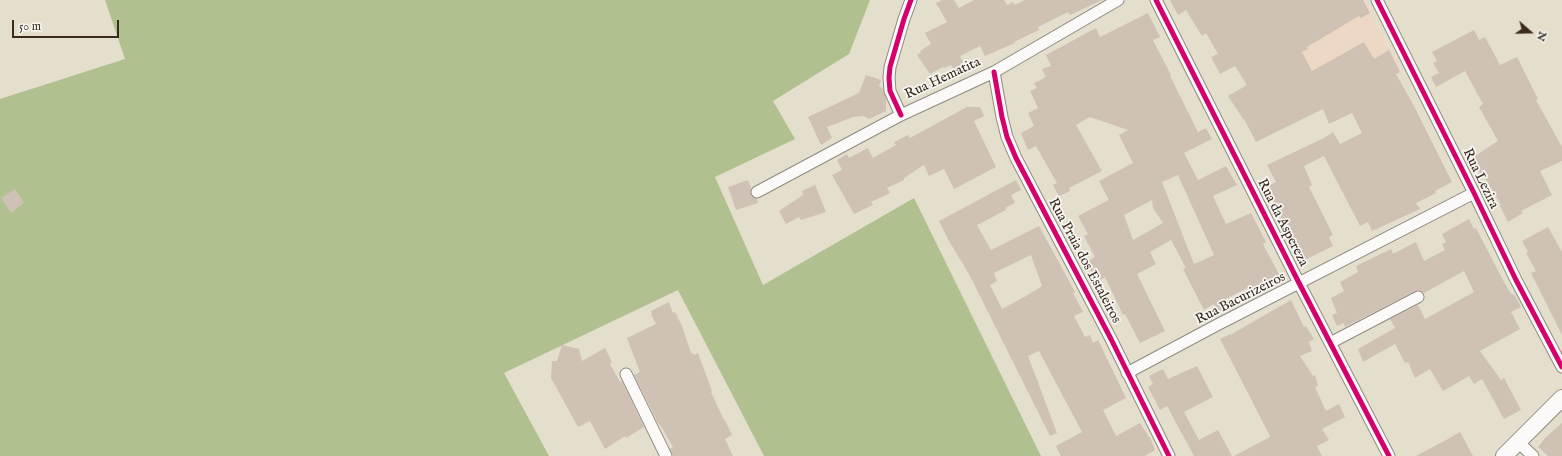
<!DOCTYPE html>
<html>
<head>
<meta charset="utf-8">
<style>
	body { margin:0 }
	#map { position:relative; width:1562px; height:456px; overflow:hidden; background:#e4decd; font-family:"IM FELL English",serif }
	canvas { display:block }
	.north { position:absolute; left:1510px; top:12px; width:40px; height:40px; -webkit-text-stroke:3px #f6f6f2; paint-order:stroke; rotate:110deg; font-size:11px; font-weight:700; line-height:16px; text-align:center; color:#3b2a1e }
	.north::after { content:''; display:block; margin:auto; width:14px; height:18px; background:#3b2a1e; clip-path:polygon(50% 0,100% 100%,50% 72%,0 100%) }
	.scale { position:absolute; left:12px; top:20px; width:107px; height:18px; box-sizing:border-box; border:2px solid #3b2a1e; border-top:0; padding-left:5px; font-size:12px; line-height:14px; white-space:nowrap; color:#3b2a1e; -webkit-text-stroke:3px #f6f6f2; paint-order:stroke }
</style>
</head>
<body>
<div id="map">
<canvas width="1562" height="456"></canvas>
<div class="north">N</div>
<div class="scale">50 m</div>
</div>
<script>
const context = document.querySelector('canvas').getContext('2d');
context.lineJoin = 'round';
function fill(path, color) {
  context.fillStyle = color;
  context.fill(path, 'evenodd');
}
function toPath(rows) {
  const path = new Path2D();
  for (const r of rows) {
    path.moveTo(r[0], r[1]);
    for (let i = 2; i < r.length; i += 2) path.lineTo(r[i], r[i + 1]);
  }
  return path;
}
function stroke(path, color, width, dash) {
  context.strokeStyle = color;
  context.lineWidth = width;
  context.lineCap = dash ? 'butt' : 'round';
  context.setLineDash(dash || []);
  context.stroke(path);
}
function drawText(font, color, halo, rows, align = 'center') {
  context.font = font + ' "IM FELL English",serif';
  context.lineWidth = 3.5;
  context.setLineDash([]);
  context.textBaseline = 'middle';
  context.strokeStyle = halo;
  context.fillStyle = color;
  for (const [text, x, y, turn = 0] of rows) {
    context.save();
    context.translate(x, y);
    context.rotate((+turn || 0) * Math.PI / 180);
    context.textAlign = isNaN(turn) ? turn : align;
    if (halo) context.strokeText(text, 0, 0);
    context.fillText(text, 0, 0);
    context.restore();
  }
}
fill(toPath([
	[1271,0,1364,0,1400,69,1328,108]
]), '#ecd8c5');
fill(toPath([
	[105,0,870,0,849,54,773,101,795,139,715,177,763,285,914,198,1041,456,764,456,678,290,504,373,549,456,0,456,0,99,125,59]
]), '#b0c08f');
fill(toPath([
	[942,0,954,0,959,8,974,0,1004,0,1007,5,1013,2,1015,5,1025,0,1102,0,1070,15,1068,12,1038,27,1039,30,1014,42,1015,43,985,56,980,46,960,56,965,66,954,71,951,65,944,68,943,67,930,74,917,55,921,52,920,51,931,44,925,33,947,22,936,3],
	[1170,0,1363,0,1370,13,1361,18,1359,16,1307,47,1308,49,1302,52,1312,71,1364,42,1374,59,1389,50,1400,72,1396,74,1415,108,1452,182,1435,191,1436,193,1416,203,1420,209,1372,231,1368,222,1360,226,1324,156,1304,166,1312,185,1309,187,1333,235,1329,237,1333,246,1303,261,1266,187,1276,182,1267,165,1324,138,1333,132,1340,144,1362,133,1352,113,1329,124,1323,109,1256,142,1244,119,1243,119,1228,96,1247,85,1235,66,1220,74,1211,57,1218,54,1206,33,1202,36,1186,10,1178,15],
	[1148,13,1160,37,1153,40,1171,75,1170,76,1198,132,1206,128,1212,139,1184,153,1198,180,1226,166,1237,185,1213,196,1226,224,1251,213,1266,242,1263,244,1283,282,1252,297,1247,288,1224,300,1228,309,1218,314,1214,304,1204,310,1183,269,1186,268,1171,240,1150,252,1156,264,1137,274,1165,331,1140,343,1125,314,1123,315,1105,277,1097,282,1086,262,1095,257,1084,236,1088,234,1078,216,1109,200,1099,181,1133,163,1119,135,1128,130,1090,117,1076,125,1102,171,1069,188,1070,191,1059,196,1053,185,1057,183,1036,146,1028,150,1021,133,1034,126,1028,113,1038,108,1030,91,1037,88,1034,83,1046,77,1042,69,1051,66,1046,55,1096,28,1100,37],
	[1178,175,1214,255,1194,264,1162,182],
	[1152,200,1153,208,1163,223,1133,240,1124,215],
	[1474,30,1479,40,1485,37,1500,65,1517,57,1538,99,1536,100,1562,147,1562,161,1540,171,1552,195,1521,211,1523,213,1508,222,1500,206,1501,205,1484,176,1482,177,1472,158,1498,141,1479,107,1483,104,1465,71,1436,87,1431,77,1439,73,1433,63,1437,61,1432,52],
	[866,75,881,80,879,86,883,89,886,98,886,111,869,119,864,116,853,117,827,127,832,138,821,145,808,117,859,93],
	[967,107,980,107,984,116,974,121,996,167,954,189,944,169,929,176,924,165,904,178,904,180,887,188,890,193,871,202,873,205,854,214,832,175,842,170,837,160,847,154,849,158,868,148,873,158,896,145,894,142,908,135,910,138],
	[748,180,751,188,751,195,757,199,758,203,736,210,728,187],
	[1016,180,1021,190,1011,195,1015,203,1005,208,1006,210,977,225,991,250,1039,226,1075,292,1073,293,1083,312,1074,316,1085,337,1090,335,1093,343,1098,340,1126,398,1103,410,1116,436,1140,423,1151,440,1155,450,1145,456,1061,456,1056,446,1082,432,1039,351,1028,356,1057,433,1050,436,969,274,949,241,939,221],
	[1031,255,1042,286,1026,296,1002,309,990,285,997,281,994,273],
	[815,185,826,212,801,220,799,217,786,224,779,211,803,195,802,191],
	[15,189,24,203,11,213,1,198],
	[1469,219,1474,229,1476,228,1505,284,1512,295,1514,294,1521,307,1511,312,1520,329,1480,351,1501,380,1504,378,1521,410,1504,419,1482,379,1474,384,1469,376,1443,391,1430,369,1415,378,1408,362,1405,363,1395,344,1363,362,1358,349,1395,328,1390,319,1418,305,1425,319,1474,292,1464,271,1424,293,1419,290,1415,291,1345,327,1344,323,1337,326,1332,315,1337,313,1331,298,1344,291,1340,282,1358,272,1356,266,1391,249,1393,254,1416,242,1424,261,1445,250,1442,244,1446,242,1442,234],
	[1548,227,1562,252,1562,335,1531,273,1536,271,1526,253,1528,252,1522,241],
	[1291,300,1304,327,1306,326,1314,339,1309,342,1312,351,1300,356,1313,376,1315,375,1318,386,1315,387,1326,411,1339,404,1345,417,1322,429,1329,440,1317,446,1322,456,1234,456,1270,437,1270,436,1220,339,1230,334,1230,335],
	[669,302,673,313,675,312,682,326,691,353,693,353,694,355,698,353,712,391,711,392,724,420,725,420,732,435,725,439,733,456,673,456,670,449,673,447,662,428,658,423,634,375,640,372,627,338,656,324,651,314,652,313,651,311],
	[562,345,579,349,582,361,605,348,612,362,610,364,620,382,622,381,644,427,626,438,625,436,605,449,590,421,578,427,551,378,552,361,557,361],
	[1197,366,1213,397,1184,412,1199,440,1218,430,1232,456,1194,456,1167,406,1160,410,1148,387,1153,384,1149,376,1163,369,1168,379],
	[1562,423,1562,456,1548,456,1538,447,1546,437],
	[1460,432,1473,456,1416,456,1448,439]
]), '#cfc2b5');
const street = toPath([
	[1156,0,1299,283,1389,456],
	[1377,0,1474,193,1516,280,1562,367],
	[994,72,1002,117,1007,137,1016,158,1111,339,1169,456],
	[901,115,890,91,889,78,890,67,904,19,911,0],
	[757,192,901,115,994,72,1118,0],
	[1330,343,1418,297],
	[1127,373,1217,325,1474,193],
	[626,374,666,456],
	[1518,442,1533,456]
]);
const secondary = toPath([
	[1504,456,1562,398]
]);
stroke(street, '#908a80', 13);
stroke(secondary, '#908a80', 18);
stroke(street, '#fbfaf8', 11);
stroke(secondary, '#fbfaf8', 16);
stroke(toPath([
	[1156,0,1299,283,1389,456],
	[1377,0,1474,193,1516,280,1562,367],
	[994,72,1002,117,1007,137,1016,158,1111,339,1169,456],
	[901,115,890,91,889,78,890,67,904,19,911,0]
]), '#d6006c', 5);
drawText('14px', '#3b2a1e', '#f6f6f2', [
	["Rua Hematita",943,79,-25],
	["Rua Lezira",1480,179,64],
	["Rua da Aspereza",1282,223,63],
	["Rua Praia dos Estaleiros",1084,261,62],
	["Rua Bacurizeiros",1241,299,-27]
]);
</script>
</body>
</html>
